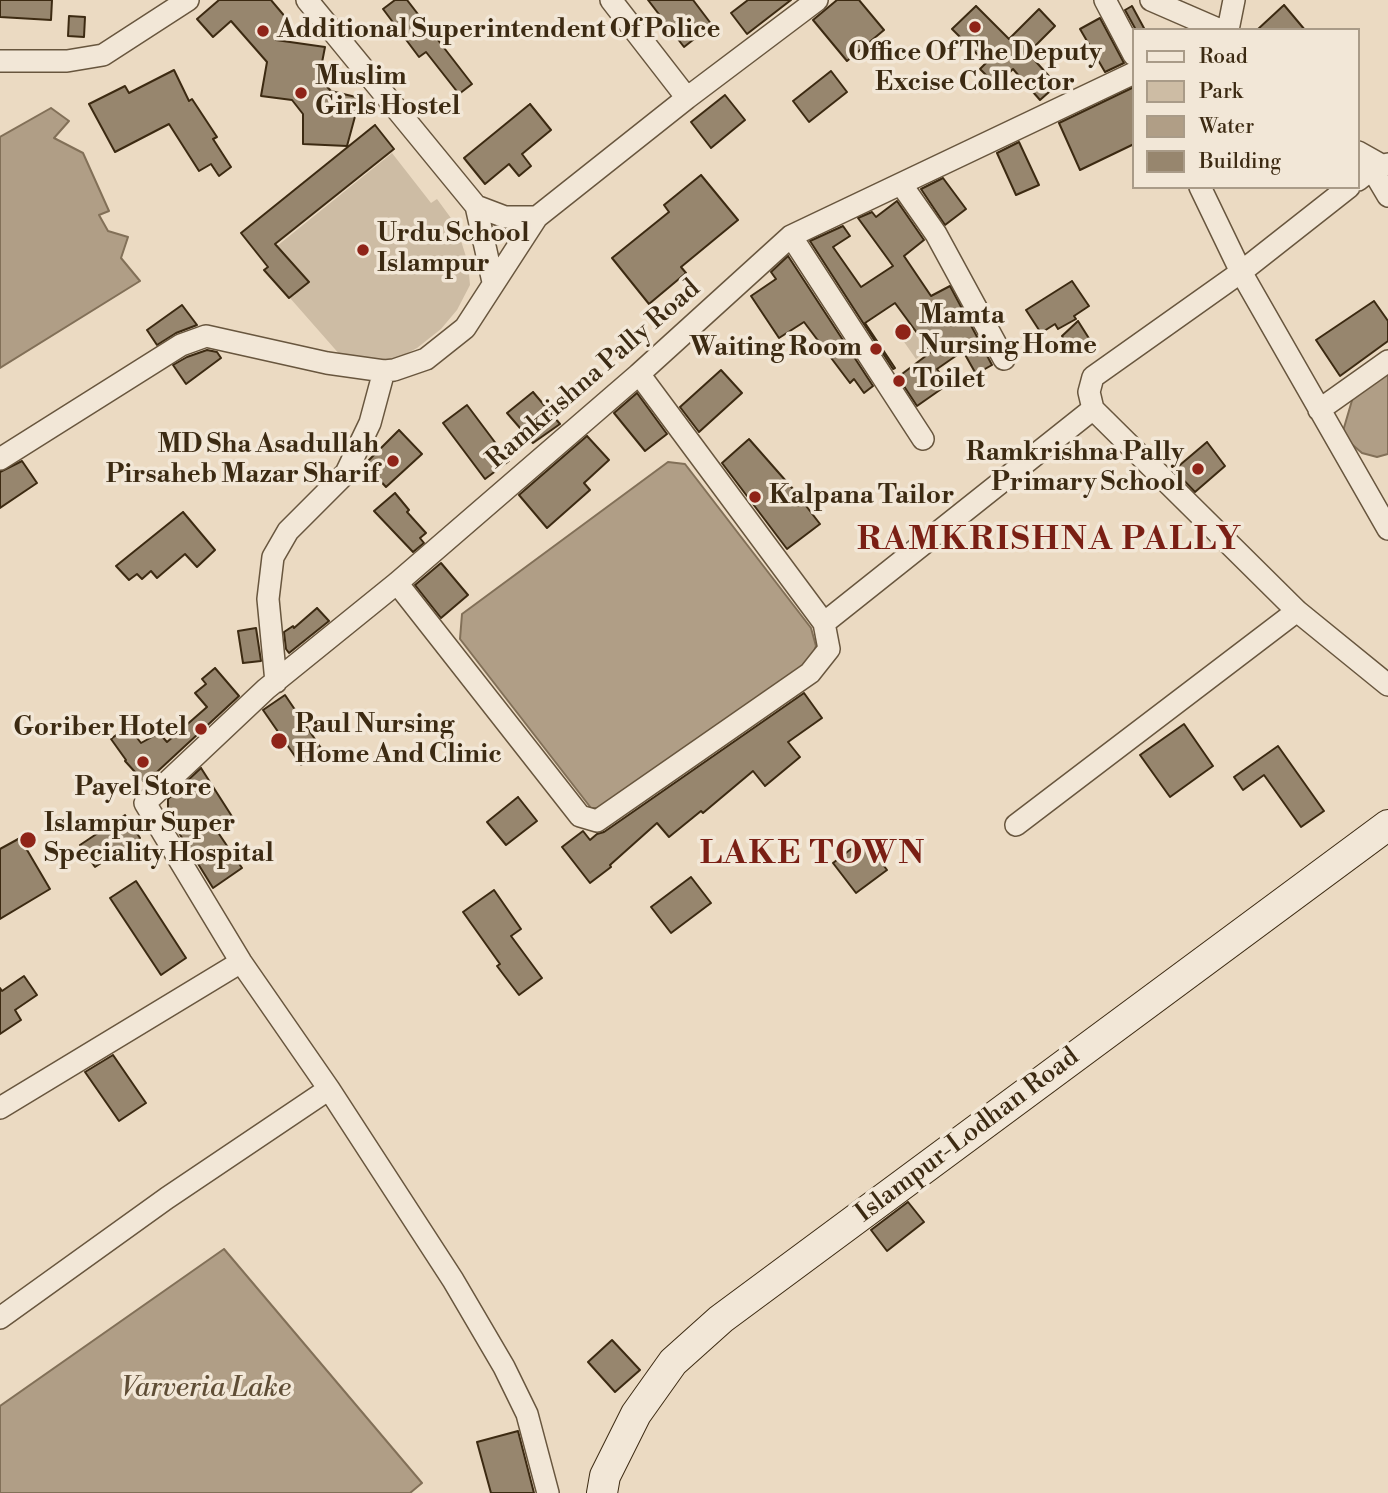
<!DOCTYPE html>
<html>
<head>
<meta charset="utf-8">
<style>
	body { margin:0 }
	#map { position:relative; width:1388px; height:1493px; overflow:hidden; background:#ebdac2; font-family:"Libre Bodoni",serif }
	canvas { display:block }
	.legend { position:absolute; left:1132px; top:28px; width:228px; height:161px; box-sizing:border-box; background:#f2e7d7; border:2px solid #a99b88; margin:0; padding:9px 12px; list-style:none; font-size:21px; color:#3c2a12 }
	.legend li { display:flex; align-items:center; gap:14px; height:35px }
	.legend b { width:35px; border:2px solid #a99b88 }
</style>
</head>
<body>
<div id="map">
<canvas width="1388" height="1493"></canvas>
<ul class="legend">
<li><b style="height:9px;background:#f2e7d7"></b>Road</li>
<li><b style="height:19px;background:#cdbca4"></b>Park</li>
<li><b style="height:19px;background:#b09e86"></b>Water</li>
<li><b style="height:19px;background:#97866e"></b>Building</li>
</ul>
</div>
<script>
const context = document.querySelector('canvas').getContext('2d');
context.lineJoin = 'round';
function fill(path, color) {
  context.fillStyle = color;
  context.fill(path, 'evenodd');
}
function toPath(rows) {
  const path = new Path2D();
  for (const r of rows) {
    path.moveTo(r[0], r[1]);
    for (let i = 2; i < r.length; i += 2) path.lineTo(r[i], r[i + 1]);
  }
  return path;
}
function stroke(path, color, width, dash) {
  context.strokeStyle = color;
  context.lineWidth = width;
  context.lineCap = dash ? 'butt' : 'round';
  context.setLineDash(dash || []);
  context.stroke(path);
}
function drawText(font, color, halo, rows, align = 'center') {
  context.font = font + ' "Libre Bodoni",serif';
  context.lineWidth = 7;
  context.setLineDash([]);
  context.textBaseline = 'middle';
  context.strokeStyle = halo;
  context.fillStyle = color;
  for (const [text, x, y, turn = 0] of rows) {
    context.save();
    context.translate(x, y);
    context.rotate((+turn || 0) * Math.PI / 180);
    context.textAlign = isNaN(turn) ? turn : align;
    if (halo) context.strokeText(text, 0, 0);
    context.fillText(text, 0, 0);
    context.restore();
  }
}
fill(toPath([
	[392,153,431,203,437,199,456,225,468,263,470,285,457,310,441,329,417,348,389,363,341,356,290,298,308,281,277,246],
	[914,332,927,351,916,359,902,339]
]), '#cdbca4');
const water = toPath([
	[51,108,69,121,54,138,83,153,109,211,99,215,108,231,128,237,121,258,140,281,0,368,0,137,51,108],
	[1388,372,1388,454,1377,457,1362,453,1348,441,1343,431,1353,397,1388,372],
	[668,462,685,464,811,628,816,646,809,665,603,808,591,808,460,639,462,614,668,462],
	[224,1249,422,1483,410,1493,0,1493,0,1406,224,1249]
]);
fill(water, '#b09e86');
stroke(water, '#827058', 2);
const building = toPath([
	[0,0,52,0,51,20,0,17,0,0],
	[219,0,271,0,292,25,276,40,325,47,319,78,331,91,360,98,347,146,303,144,303,114,292,100,261,96,267,62,231,21,213,37,197,19,219,0],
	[395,0,407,0,472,84,459,94,426,52,419,57,383,9,395,0],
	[648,0,693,0,712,25,684,47,648,0],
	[748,0,791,0,747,34,731,13,748,0],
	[837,0,859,0,884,30,847,61,813,20,837,0],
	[1284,5,1305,30,1257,30,1284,5],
	[976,6,1009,39,1039,9,1055,26,1028,53,1057,85,1040,100,1013,69,996,85,980,69,986,63,952,29,976,6],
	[1132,6,1145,30,1136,30,1125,10,1132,6],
	[69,16,85,17,84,37,68,36,69,16],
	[1100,18,1124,63,1105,72,1080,29,1100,18],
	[174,70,189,101,192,99,217,137,213,139,231,167,219,176,211,164,199,171,169,124,115,152,89,104,125,86,129,93,174,70],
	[831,71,847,92,809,122,793,101,831,71],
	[1134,87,1134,144,1080,170,1059,123,1134,87],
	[725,95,745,120,711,148,691,122,725,95],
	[530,104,551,130,522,154,531,166,519,176,509,164,485,184,464,158,530,104],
	[375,125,394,149,275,244,309,282,289,298,264,270,268,267,241,233,375,125],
	[1019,142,1039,185,1016,195,997,153,1019,142],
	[701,175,738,220,681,267,686,273,649,304,612,258,669,212,664,205,701,175],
	[943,178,966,209,945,225,921,189,943,178],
	[897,201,924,240,904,256,931,296,950,286,992,365,976,374,963,351,937,369,947,385,917,406,898,377,931,352,895,303,865,323,895,368,893,369,810,241,843,226,850,236,833,247,861,287,893,266,858,218,872,212,876,217,897,201],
	[788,256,873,386,864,393,854,379,850,383,804,322,779,338,751,296,776,279,771,272,788,256],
	[1072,281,1089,306,1074,316,1076,319,1058,329,1055,324,1041,333,1026,310,1072,281],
	[1374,301,1388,321,1388,341,1340,376,1316,340,1374,301],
	[182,305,197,325,176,333,157,345,147,330,182,305],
	[1078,321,1090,340,1072,352,1062,336,1078,321],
	[207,350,217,352,221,358,186,384,173,365,187,357,207,350],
	[721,370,742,393,699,432,680,407,721,370],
	[533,392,560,424,533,443,507,413,533,392],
	[637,393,667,434,645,451,614,413,637,393],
	[467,405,509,461,485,479,443,423,467,405],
	[399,430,422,454,386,487,365,464,399,430],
	[587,436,609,460,584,483,590,490,547,528,519,495,587,436],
	[749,439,793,489,820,524,787,549,722,463,749,439],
	[1207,442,1225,466,1195,492,1174,470,1207,442],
	[22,461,37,483,0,508,0,472,22,461],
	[395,493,409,510,407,512,426,533,420,538,424,543,413,552,374,511,395,493],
	[183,512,215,550,197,567,185,554,157,578,151,571,142,579,137,574,129,580,116,566,183,512],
	[441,563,468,595,441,618,415,585,441,563],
	[317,608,329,621,289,653,286,649,284,632,293,626,294,628,317,608],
	[256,628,261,661,243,663,238,631,256,628],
	[215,668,239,696,145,783,125,761,126,760,111,739,128,726,141,743,159,733,167,742,207,707,195,693,206,684,202,679,215,668],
	[804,693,822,718,788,742,800,757,765,786,753,771,703,813,701,811,669,837,657,823,610,865,611,867,590,883,562,847,583,831,590,840,597,834,604,832,804,693],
	[285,695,323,751,301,765,263,710,285,695],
	[1184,724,1213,766,1170,797,1140,755,1184,724],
	[1278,746,1324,811,1301,827,1264,775,1243,790,1234,777,1278,746],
	[201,768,233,818,217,831,242,868,213,888,171,820,168,810,168,799,201,768],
	[518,797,537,821,506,845,487,822,518,797],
	[125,815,140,838,95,867,80,845,125,815],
	[20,838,50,889,0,919,0,849,20,838],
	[864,839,887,870,856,893,833,863,864,839],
	[691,877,711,903,671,933,651,907,691,877],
	[136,881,186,958,161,975,110,898,136,881],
	[494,890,521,929,511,936,542,978,519,995,497,966,500,964,463,912,494,890],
	[24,976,37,995,15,1010,21,1020,0,1034,0,988,2,991,24,976],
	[113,1055,146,1103,119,1121,85,1072,113,1055],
	[908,1202,924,1222,887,1251,871,1230,908,1202],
	[612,1340,640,1370,615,1392,588,1362,612,1340],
	[518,1431,534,1493,491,1493,477,1442,518,1431]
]);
fill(building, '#97866e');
stroke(building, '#3c2a12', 2);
const minor = toPath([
	[307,0,476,206,493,282],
	[611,0,687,98],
	[1105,0,1134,55],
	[1151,0,1220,30],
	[1228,30,1234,0],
	[0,61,67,61,103,55,188,0],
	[1358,152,1383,166],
	[1372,169,1388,196],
	[1358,180,1372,169,1388,164],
	[901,184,936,234,1004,359],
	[1200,187,1241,272,1349,187],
	[476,206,505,217,537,217],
	[791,236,923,439],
	[1093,409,1297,611,1388,685],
	[1319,410,1388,361],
	[0,459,181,345,206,336,327,363,384,371],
	[397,583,580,816,597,821,810,673,829,649,824,623,639,374],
	[824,623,1093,409,1089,392,1093,377,1241,272,1388,529],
	[276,682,268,599,273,557,288,531,346,473,370,423,384,371,394,370,426,359,465,328,537,217,687,98,817,0],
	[1016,825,1297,611],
	[0,1108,241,962],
	[0,1318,167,1198,329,1089],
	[548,1493,527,1414,504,1367,453,1280,329,1089,241,962,145,803,266,689,397,583,639,374,791,236,1134,73]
]);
const secondary = toPath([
	[602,1493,605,1476,636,1414,673,1362,721,1319,1388,825]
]);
stroke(minor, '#68563e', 24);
stroke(secondary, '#3c2a12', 32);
stroke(minor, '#f2e7d7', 21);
stroke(secondary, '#f2e7d7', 30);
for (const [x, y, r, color] of [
	[975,27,7,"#8f2418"],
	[263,31,7,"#8f2418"],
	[301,93,7,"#8f2418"],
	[363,250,7,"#8f2418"],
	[903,332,9,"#8f2418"],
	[876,349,7,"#8f2418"],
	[899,381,7,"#8f2418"],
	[393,461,7,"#8f2418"],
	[1198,469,7,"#8f2418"],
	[755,497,7,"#8f2418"],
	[201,729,7,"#8f2418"],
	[279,741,9,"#8f2418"],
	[143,762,7,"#8f2418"],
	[28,840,9,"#8f2418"]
]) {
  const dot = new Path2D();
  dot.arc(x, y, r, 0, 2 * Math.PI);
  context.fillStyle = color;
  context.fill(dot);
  stroke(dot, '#f2e7d7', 2.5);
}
drawText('bold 26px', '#3c2a12', '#f2e7d7', [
	["Additional Superintendent Of Police",277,31],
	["Office Of The Deputy",975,54,"center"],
	["Excise Collector",975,84,"center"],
	["Muslim",315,78],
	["Girls Hostel",315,108],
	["Urdu School",377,235],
	["Islampur",377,265],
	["Mamta",919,317],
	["Nursing Home",919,347],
	["Waiting Room",862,349,"right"],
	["Toilet",913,381],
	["MD Sha Asadullah",379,446,"right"],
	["Pirsaheb Mazar Sharif",379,476,"right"],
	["Ramkrishna Pally",1184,454,"right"],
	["Primary School",1184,484,"right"],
	["Kalpana Tailor",769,497],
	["Paul Nursing",295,726],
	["Home And Clinic",295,756],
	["Goriber Hotel",187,729,"right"],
	["Payel Store",143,789,"center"],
	["Islampur Super",44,825],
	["Speciality Hospital",44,855]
], 'left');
drawText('26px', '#3c2a12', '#f2e7d7', [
	["Ramkrishna Pally Road",594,375,-41],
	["Islampur-Lodhan Road",968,1136,-37]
]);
drawText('italic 28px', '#5f4d35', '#f2e7d7', [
	["Varveria Lake",206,1389]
]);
context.letterSpacing = '2px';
drawText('bold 33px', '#7a1f14', '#f2e7d7', [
	["RAMKRISHNA PALLY",1050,541],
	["LAKE TOWN",813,855]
]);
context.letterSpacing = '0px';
</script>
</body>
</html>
